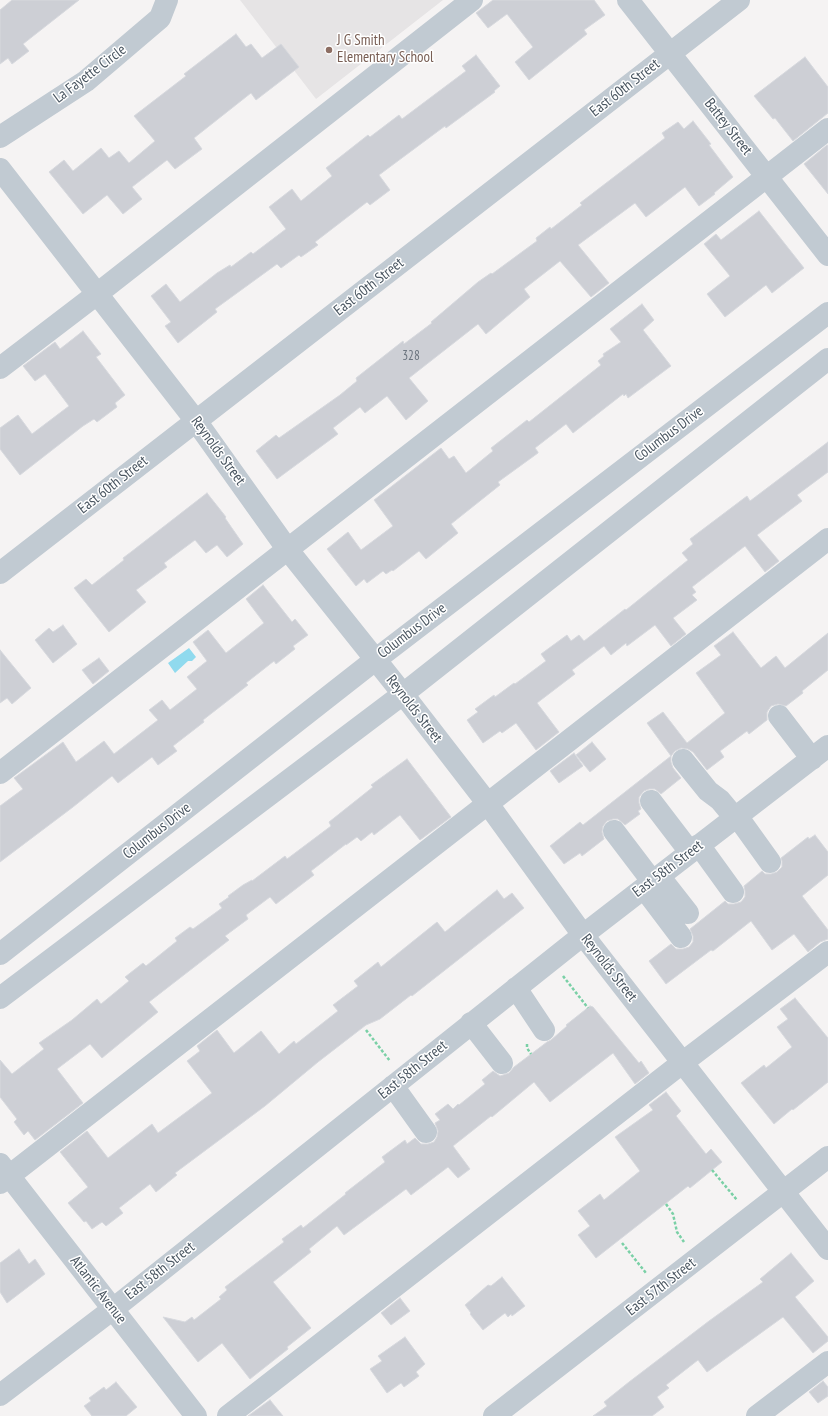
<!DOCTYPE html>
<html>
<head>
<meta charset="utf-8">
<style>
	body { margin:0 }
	canvas { display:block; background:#f5f3f3 }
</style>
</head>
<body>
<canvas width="828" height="1416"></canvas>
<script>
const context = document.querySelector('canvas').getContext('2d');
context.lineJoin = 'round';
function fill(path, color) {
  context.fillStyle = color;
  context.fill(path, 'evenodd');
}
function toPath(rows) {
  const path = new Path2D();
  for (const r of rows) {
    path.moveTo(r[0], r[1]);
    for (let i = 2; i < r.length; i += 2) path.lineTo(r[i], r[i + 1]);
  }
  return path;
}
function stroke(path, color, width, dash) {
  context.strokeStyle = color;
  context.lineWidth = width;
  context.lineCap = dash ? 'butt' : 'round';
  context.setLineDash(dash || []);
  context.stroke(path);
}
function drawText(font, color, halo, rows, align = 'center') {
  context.font = font + ' "PT Sans Narrow",sans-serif';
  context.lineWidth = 3;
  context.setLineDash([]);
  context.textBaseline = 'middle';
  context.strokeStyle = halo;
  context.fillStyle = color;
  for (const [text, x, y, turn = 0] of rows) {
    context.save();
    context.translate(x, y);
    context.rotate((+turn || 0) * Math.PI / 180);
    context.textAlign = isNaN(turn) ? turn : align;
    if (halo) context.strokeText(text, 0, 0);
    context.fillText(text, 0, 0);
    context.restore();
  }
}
fill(toPath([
	[240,0,443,0,316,99]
]), '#e6e4e5');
fill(toPath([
	[189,648,196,657,192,661,188,661,175,673,168,663]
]), '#90daee');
const building = toPath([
	[12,0,79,0,23,44,29,51,12,64,8,58,0,64,0,10,12,0],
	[493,0,594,0,605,15,584,30,587,34,529,80,515,62,533,47,507,14,488,28,476,13,493,0],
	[236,34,246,47,251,44,262,58,281,44,299,67,256,100,251,93,194,138,202,149,175,169,167,160,132,187,142,199,123,214,107,195,83,214,49,172,64,160,73,171,101,148,109,158,119,151,129,163,155,141,134,116,186,76,184,74,236,34],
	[476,55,500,86,494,91,495,92,446,128,445,126,379,175,390,190,370,205,367,202,315,242,318,245,301,257,299,255,281,268,277,264,215,309,217,312,178,343,165,326,171,322,151,296,166,284,180,302,217,273,230,265,231,267,251,252,253,254,286,229,269,207,292,189,301,201,332,176,326,168,368,135,370,137,399,115,402,119,466,71,462,66,476,55],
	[805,57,828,87,828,113,793,141,775,118,773,119,754,96,805,57],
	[693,121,711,144,709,145,733,177,714,193,715,194,699,206,685,187,646,217,635,203,578,245,609,283,591,297,560,261,524,289,530,297,486,334,478,324,409,378,428,401,406,420,387,396,365,413,360,407,333,428,338,434,277,479,256,451,276,435,279,438,340,395,357,381,356,378,403,341,404,344,432,323,431,322,478,282,491,273,492,274,526,249,537,241,536,238,550,227,551,229,582,205,580,203,665,138,662,133,678,122,684,129,693,121],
	[827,145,828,146,828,194,804,164,827,145],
	[759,211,804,268,772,293,766,285,725,317,707,294,730,276,704,244,716,234,721,240,759,211],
	[642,304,654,320,643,330,671,366,628,398,626,394,624,396,623,394,573,433,566,424,535,448,538,452,538,453,498,482,500,485,451,524,458,533,426,559,419,551,393,571,392,570,386,574,383,571,367,583,364,579,356,586,327,549,348,532,361,550,393,526,374,500,441,448,449,459,454,456,466,473,493,451,491,448,527,420,529,422,601,365,598,361,604,356,603,354,621,342,610,329,642,304],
	[83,331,101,354,96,357,125,395,115,403,117,407,97,422,94,419,83,426,20,475,0,449,0,428,18,415,32,434,69,406,45,374,35,381,23,366,55,342,60,349,83,331],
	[828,442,828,472,797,495,802,501,757,535,779,561,765,572,745,546,692,587,696,592,692,595,697,600,673,618,686,634,671,646,655,625,627,646,626,643,611,655,604,646,572,670,575,674,537,703,559,732,536,750,516,723,502,733,500,731,483,743,467,720,478,712,475,709,494,695,495,697,514,683,515,684,546,661,541,654,567,635,571,641,579,635,584,641,625,609,626,610,688,560,682,553,693,544,690,539,747,496,750,501,828,442],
	[207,493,226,517,225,518,243,544,227,557,217,545,206,553,195,540,164,563,167,567,136,590,146,602,109,632,74,588,86,579,92,585,124,560,123,558,131,552,207,493],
	[263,585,292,622,295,619,308,635,293,646,295,649,276,664,274,661,246,683,248,685,203,720,204,722,173,746,177,751,158,765,152,757,118,783,112,776,73,807,0,862,0,806,23,789,14,778,63,742,76,762,104,741,114,754,158,720,149,710,162,700,170,710,197,689,187,677,207,661,193,642,208,630,226,653,264,623,246,599,263,585],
	[63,625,77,644,53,663,35,640,49,628,53,632,63,625],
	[733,632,761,668,776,656,785,668,828,633,828,670,802,691,803,693,786,706,778,704,771,706,767,712,767,720,749,734,747,731,720,751,724,757,707,770,693,752,688,749,681,748,675,751,671,756,647,723,663,712,687,743,725,713,696,673,721,655,714,646,733,632],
	[0,650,31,688,12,704,7,698,0,703,0,650],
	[99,658,109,671,93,684,82,670,99,658],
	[592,742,606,759,590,772,576,755,592,742],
	[574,753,583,766,559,783,550,771,574,753],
	[671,756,671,762,673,768,681,778,661,794,655,789,649,789,644,791,639,797,639,803,641,809,638,811,640,814,625,825,618,819,613,819,607,821,603,826,602,832,604,839,582,856,580,853,564,864,550,846,580,822,583,825,671,756],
	[407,759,451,817,420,840,400,815,374,835,372,832,361,841,357,837,346,845,346,844,311,871,314,875,276,904,270,897,246,915,248,919,225,936,229,940,149,1002,158,1012,102,1058,90,1044,57,1069,83,1103,35,1140,28,1131,24,1135,14,1122,17,1119,0,1097,0,1060,12,1074,44,1049,39,1043,72,1020,97,999,101,1004,129,981,125,977,143,963,146,966,177,941,175,938,190,927,193,929,222,908,219,904,229,897,228,896,243,885,252,880,252,881,285,856,287,859,331,826,329,822,373,787,371,785,407,759],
	[815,835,828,852,828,875,802,896,828,930,828,939,820,942,808,952,794,934,772,950,751,921,713,951,711,950,666,984,649,961,671,944,676,949,683,949,689,947,693,942,693,936,690,929,725,901,728,904,734,904,741,902,745,897,745,891,744,886,762,871,765,874,771,874,777,872,782,867,782,861,781,858,808,837,809,839,815,835],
	[497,890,504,899,512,893,524,908,412,996,411,995,380,1019,366,1025,318,1062,265,1106,175,1173,177,1175,156,1192,150,1184,119,1208,123,1213,106,1226,102,1222,92,1229,86,1221,84,1222,68,1203,88,1187,60,1152,87,1131,108,1158,152,1124,158,1133,212,1093,187,1061,200,1051,197,1046,217,1030,234,1053,261,1031,279,1054,294,1041,296,1044,338,1011,333,1005,358,986,354,981,378,962,381,967,437,922,445,932,497,890],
	[795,998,828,1038,828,1082,793,1110,792,1109,774,1124,741,1083,764,1065,766,1068,792,1047,777,1027,788,1019,780,1009,795,998],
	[590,1006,593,1007,639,1063,641,1061,649,1073,635,1084,613,1053,550,1102,534,1082,492,1117,491,1116,453,1146,470,1169,458,1178,448,1167,411,1195,406,1189,344,1235,337,1226,309,1249,311,1252,273,1282,311,1328,287,1347,288,1349,250,1379,222,1343,198,1362,163,1317,185,1322,192,1317,194,1320,221,1299,219,1297,227,1290,225,1287,284,1242,282,1239,301,1225,303,1228,346,1194,345,1193,385,1162,382,1157,405,1140,407,1144,415,1138,421,1144,428,1144,434,1142,437,1137,438,1131,435,1123,440,1120,435,1114,448,1104,453,1109,458,1104,459,1105,485,1084,482,1080,493,1071,500,1076,509,1073,514,1067,547,1042,551,1040,567,1026,566,1025,590,1006],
	[666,1092,681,1111,676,1116,706,1154,711,1149,722,1162,690,1188,688,1186,596,1258,578,1235,590,1226,578,1211,600,1194,604,1200,640,1171,615,1137,653,1110,649,1105,666,1092],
	[19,1249,29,1264,35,1259,45,1274,7,1303,0,1292,0,1263,19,1249],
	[791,1253,814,1281,795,1297,828,1337,828,1341,813,1353,783,1317,707,1372,698,1360,666,1385,669,1388,657,1397,664,1407,652,1416,593,1416,607,1406,604,1402,629,1382,709,1321,763,1282,760,1279,791,1253],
	[502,1277,525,1306,512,1316,511,1314,508,1317,505,1313,483,1330,470,1314,471,1313,465,1305,488,1285,491,1286,502,1277],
	[400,1298,410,1311,391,1325,381,1313,400,1298],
	[405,1337,425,1364,416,1372,419,1376,404,1387,401,1383,387,1393,370,1369,382,1361,378,1356,405,1337],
	[823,1381,828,1387,828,1396,818,1403,809,1392,823,1381],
	[116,1382,137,1407,126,1416,92,1416,84,1406,91,1401,89,1398,104,1387,106,1390,116,1382],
	[270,1400,283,1416,248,1416,270,1400]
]);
fill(building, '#cdcfd5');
stroke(building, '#d7d9de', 1);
stroke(toPath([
	[563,976,588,1008],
	[366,1030,390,1061],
	[527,1044,527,1048,531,1054],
	[712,1170,737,1200],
	[666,1204,673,1214,677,1232,684,1242],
	[622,1243,646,1273]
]), '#7ad0a6', 2.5, [3, 2]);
stroke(toPath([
	[628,0,828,255],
	[0,137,86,81,160,18,167,0],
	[0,169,196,421,288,550,403,694,488,804,583,935,828,1249],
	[0,368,97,294,472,0],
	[0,573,739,0],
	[779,716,812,759],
	[683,760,708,791,720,800,735,818],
	[0,773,828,129],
	[651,801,690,852],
	[737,816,770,862],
	[614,831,652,881],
	[699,845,733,892],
	[659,876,688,913],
	[644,888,681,937],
	[0,954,375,660,828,313],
	[516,988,544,1030],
	[0,998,403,694,828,359],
	[471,1023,502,1063],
	[393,1086,426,1132],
	[0,1164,196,1416],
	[0,1183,828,539],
	[0,1395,113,1309,583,935,828,746],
	[228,1416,682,1063,828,952],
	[494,1416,828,1157],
	[757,1416,828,1362]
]), '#c1cad2', 22);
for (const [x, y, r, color] of [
	[329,50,4,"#8d6e63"]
]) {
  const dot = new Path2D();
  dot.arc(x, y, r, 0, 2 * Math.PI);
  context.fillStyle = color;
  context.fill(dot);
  stroke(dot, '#fff', 1.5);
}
drawText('13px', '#6b747e', null, [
	["328",411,356]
]);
drawText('15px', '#785e54', '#fff', [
	["J G Smith",337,41],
	["Elementary School",337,58]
], 'left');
drawText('15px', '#4a5661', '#fff', [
	["La Fayette Circle",90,74,-37],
	["East 60th Street",625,88,-38],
	["Battey Street",728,127,52],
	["East 60th Street",369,287,-38],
	["Columbus Drive",669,434,-37],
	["Reynolds Street",218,451,54],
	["East 60th Street",113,485,-38],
	["Columbus Drive",412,631,-37],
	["Reynolds Street",414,709,52],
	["Columbus Drive",157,831,-38],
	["East 58th Street",668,869,-37],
	["Reynolds Street",609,968,52],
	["East 58th Street",413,1070,-39],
	["East 58th Street",160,1271,-38],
	["East 57th Street",661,1287,-38],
	["Atlantic Avenue",98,1290,52]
]);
</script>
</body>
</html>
